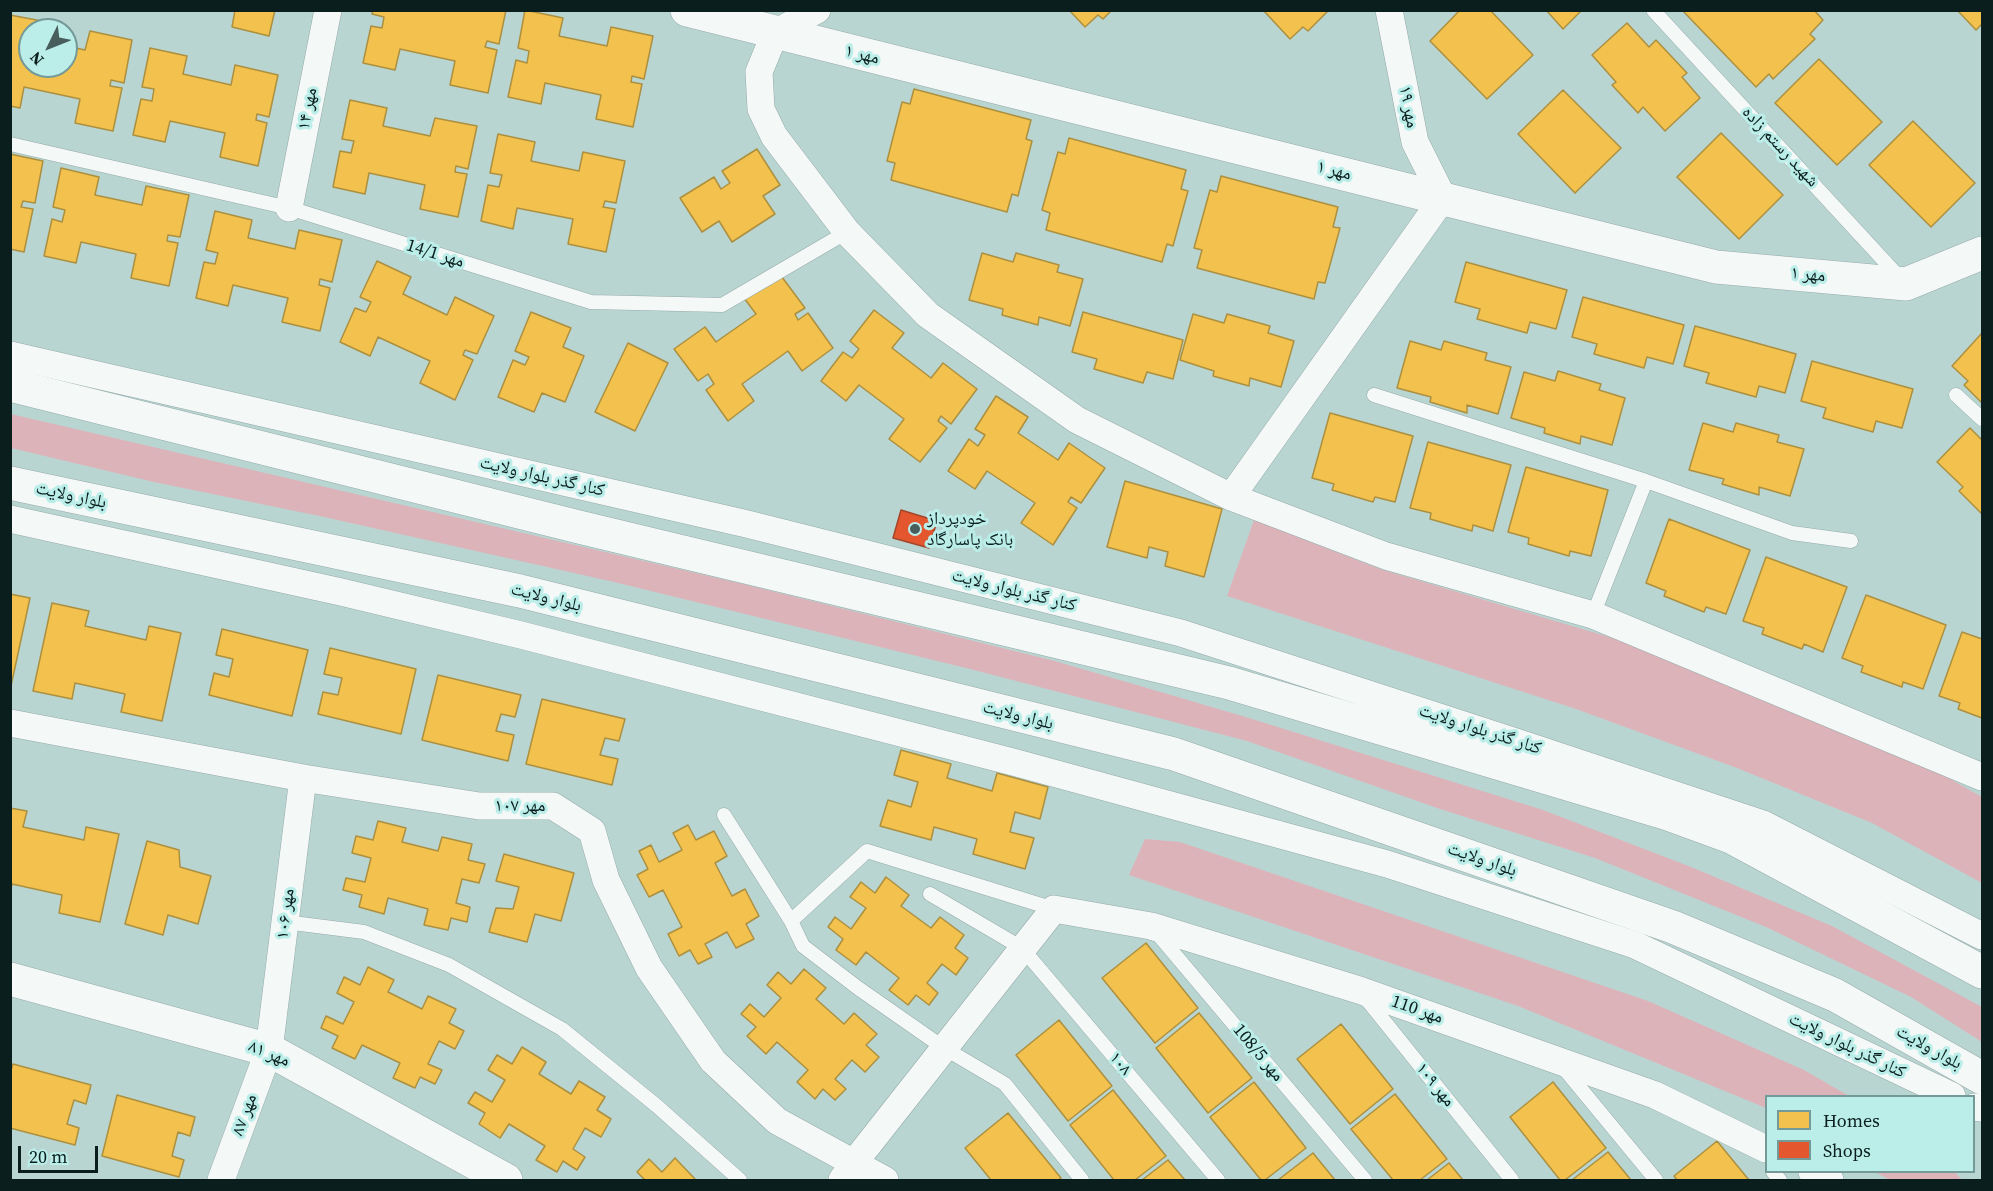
<!DOCTYPE html>
<html>
<head>
<meta charset="utf-8">
<style>
	body { margin:0 }
	#map { position:relative; width:1993px; height:1191px; overflow:hidden; background:#b9d5d2; font-family:"Source Serif 4",serif }
	canvas { display:block }
	.frame { position:absolute; inset:0; border:12px solid #0a1e1d; pointer-events:none }
	.legend { position:absolute; left:1765px; top:1095px; width:210px; height:78px; box-sizing:border-box; background:#bbede9; border:2px solid #749a97; margin:0; padding:8px 10px; list-style:none; font-size:18px; color:#0a1e1d }
	.legend li { display:flex; align-items:center; gap:12px; height:30px }
	.legend b { width:30px; border:2px solid #749a97 }
	.north { position:absolute; left:18px; top:18px; width:60px; height:60px; box-sizing:border-box; background:#bbede9; border:2px solid #749a97; border-radius:50%; rotate:227deg; font-size:16px; font-weight:700; line-height:24px; text-align:center; color:#0a1e1d }
	.north::after { content:''; display:block; margin:auto; width:21px; height:27px; background:#475e5c; clip-path:polygon(50% 0,100% 100%,50% 72%,0 100%) }
	.scale { position:absolute; left:18px; top:1146px; width:80px; height:27px; box-sizing:border-box; border:3px solid #0a1e1d; border-top:0; padding-left:8px; font-size:18px; line-height:21px; white-space:nowrap; color:#0a1e1d; -webkit-text-stroke:4px #bbede9; paint-order:stroke }
</style>
</head>
<body>
<div id="map">
<canvas width="1993" height="1191"></canvas>
<div class="frame"></div>
<ul class="legend">
<li><b style="height:16px;background:#f2c14e"></b>Homes</li>
<li><b style="height:16px;background:#e4572e"></b>Shops</li>
</ul>
<div class="north">N</div>
<div class="scale">20 m</div>
</div>
<script>
const context = document.querySelector('canvas').getContext('2d');
context.lineJoin = 'round';
function fill(path, color) {
  context.fillStyle = color;
  context.fill(path, 'evenodd');
}
function toPath(rows) {
  const path = new Path2D();
  for (const r of rows) {
    path.moveTo(r[0], r[1]);
    for (let i = 2; i < r.length; i += 2) path.lineTo(r[i], r[i + 1]);
  }
  return path;
}
function stroke(path, color, width, dash) {
  context.strokeStyle = color;
  context.lineWidth = width;
  context.lineCap = dash ? 'butt' : 'round';
  context.setLineDash(dash || []);
  context.stroke(path);
}
function drawText(font, color, halo, rows, align = 'center') {
  context.font = font + ' "Source Serif 4","Noto Naskh Arabic",serif';
  context.lineWidth = 6;
  context.setLineDash([]);
  context.textBaseline = 'middle';
  context.strokeStyle = halo;
  context.fillStyle = color;
  for (const [text, x, y, turn = 0] of rows) {
    context.save();
    context.translate(x, y);
    context.rotate((+turn || 0) * Math.PI / 180);
    context.textAlign = isNaN(turn) ? turn : align;
    if (halo) context.strokeText(text, 0, 0);
    context.fillText(text, 0, 0);
    context.restore();
  }
}
fill(toPath([
	[11,414,743,584,1055,661,1249,718,1543,810,1691,867,1832,926,1982,1007,1982,1042,1911,997,1766,927,1595,858,1440,809,1247,741,970,669,614,582,324,517,154,482,11,448],
	[1254,520,1380,569,1626,642,1931,768,1982,797,1982,883,1872,823,1737,768,1576,709,1227,596],
	[1145,839,1180,842,1648,1001,1804,1070,1849,1096,1766,1096,1766,1108,1518,1006,1129,875],
	[1875,1172,1955,1172,1962,1180,1890,1180]
]), '#ddb3ba');
const homes = toPath([
	[235,10,275,10,269,36,232,27,235,10],
	[373,10,506,10,499,44,487,41,485,47,497,50,488,93,450,85,455,61,400,49,395,70,363,63,371,26,382,28,384,17,372,14,373,10],
	[525,10,563,18,559,36,607,46,611,27,653,36,644,79,632,76,631,82,642,84,633,127,596,119,601,95,545,83,541,104,508,97,516,60,527,63,529,51,518,48,525,10],
	[1069,10,1112,10,1103,19,1098,15,1085,27,1069,10],
	[1263,10,1329,10,1308,31,1303,27,1290,39,1263,10],
	[1460,10,1490,10,1533,55,1487,99,1430,41,1460,10],
	[1546,10,1582,10,1563,29,1546,10],
	[1682,10,1814,10,1823,20,1810,34,1815,39,1773,79,1769,74,1756,87,1682,10],
	[1957,10,1982,10,1982,24,1976,30,1957,10],
	[10,15,42,21,40,30,30,30,30,66,66,66,66,46,85,50,90,31,132,40,124,83,111,80,110,86,122,88,113,131,75,123,80,99,24,87,20,108,10,106,10,15],
	[1627,23,1649,47,1656,40,1687,73,1682,77,1700,98,1665,131,1643,107,1638,113,1612,85,1616,82,1592,55,1627,23],
	[150,48,187,56,183,74,231,85,235,65,278,75,269,117,257,114,256,120,267,123,258,166,220,157,225,133,170,121,165,142,133,135,141,99,152,101,154,89,142,87,150,48],
	[1819,59,1882,122,1837,165,1775,103,1819,59],
	[914,89,1031,120,1026,139,1032,141,1018,196,1012,194,1007,212,891,180,895,163,887,161,902,102,910,104,914,89],
	[1563,90,1621,148,1575,193,1518,134,1563,90],
	[350,100,387,108,383,126,430,136,435,118,477,126,468,169,456,166,455,172,467,174,458,217,420,209,425,185,369,173,365,194,333,187,340,151,351,153,354,141,342,139,350,100],
	[1913,121,1975,183,1931,227,1869,165,1913,121],
	[1721,133,1783,195,1739,239,1677,177,1721,133],
	[498,134,535,142,531,161,579,171,583,152,625,161,616,203,605,201,603,207,615,209,606,252,568,244,573,219,517,208,513,229,481,221,488,185,499,187,502,175,490,173,498,134],
	[1069,138,1186,170,1181,189,1188,191,1173,246,1167,244,1162,262,1046,230,1050,213,1042,210,1058,152,1065,154,1069,138],
	[757,149,780,185,763,196,775,214,732,242,719,221,702,232,680,198,714,177,721,189,730,183,722,171,757,149],
	[10,154,43,161,35,203,23,201,21,207,33,209,24,252,10,249,10,154],
	[61,168,99,177,95,195,142,205,146,186,189,195,180,237,168,235,167,241,178,243,169,286,131,278,136,254,81,242,76,263,44,256,52,219,62,222,65,210,53,207,61,168],
	[1221,176,1338,207,1333,227,1340,228,1325,283,1318,282,1314,299,1197,268,1202,250,1194,248,1210,190,1217,192,1221,176],
	[215,211,252,220,248,238,295,249,299,230,342,240,332,282,320,279,319,285,330,288,320,331,282,322,288,298,233,285,228,306,196,298,204,262,215,264,218,253,206,250,215,211],
	[982,253,1013,262,1016,253,1059,265,1057,272,1083,279,1070,326,1039,317,1038,325,1002,315,1003,309,969,300,982,253],
	[377,261,411,277,403,294,447,315,455,297,494,316,477,354,465,350,463,355,473,360,455,400,420,383,430,361,378,337,370,356,340,342,355,308,366,312,371,302,360,297,377,261],
	[1466,262,1567,290,1556,329,1530,322,1527,333,1477,319,1480,309,1455,302,1466,262],
	[779,273,805,308,795,314,798,320,808,313,833,348,802,371,788,351,742,384,754,401,728,421,706,390,714,384,708,374,698,381,674,349,705,327,716,342,756,314,744,298,779,273],
	[1583,297,1684,325,1673,364,1647,357,1644,368,1594,354,1597,344,1572,337,1583,297],
	[874,310,904,333,892,348,931,378,943,363,977,389,951,424,941,416,938,421,947,428,920,462,889,439,904,419,859,385,846,401,821,381,843,352,852,358,859,349,850,341,874,310],
	[531,312,571,328,563,347,584,356,565,402,542,393,534,412,498,397,513,360,525,365,529,357,515,351,531,312],
	[1083,312,1183,340,1173,379,1147,372,1143,383,1094,369,1097,359,1072,352,1083,312],
	[1193,314,1224,323,1227,314,1270,326,1268,333,1294,341,1281,387,1250,378,1249,386,1213,376,1214,371,1180,360,1193,314],
	[1695,326,1796,354,1785,393,1759,386,1756,397,1706,383,1709,373,1684,366,1695,326],
	[1982,333,1982,403,1964,385,1968,381,1952,366,1982,333],
	[1410,341,1441,350,1444,341,1487,353,1485,360,1511,367,1498,414,1467,405,1467,413,1430,402,1431,397,1397,388,1410,341],
	[628,343,668,363,635,431,595,412,628,343],
	[1812,361,1913,389,1902,428,1876,421,1873,432,1823,418,1826,408,1801,401,1812,361],
	[1558,371,1601,384,1599,390,1625,398,1612,445,1581,436,1580,444,1544,433,1545,428,1511,418,1524,372,1555,381,1558,371],
	[996,396,1028,417,1018,433,1058,460,1069,443,1105,468,1081,503,1071,497,1068,502,1077,508,1053,545,1021,523,1035,503,987,471,975,489,948,471,969,439,978,446,985,435,975,429,996,396],
	[1330,413,1413,436,1395,502,1375,497,1373,502,1332,490,1334,484,1312,478,1330,413],
	[1703,423,1733,432,1736,423,1779,435,1777,442,1804,449,1790,496,1759,487,1759,495,1722,484,1724,479,1689,470,1703,423],
	[1970,428,1982,440,1982,514,1959,491,1963,487,1937,462,1970,428],
	[1428,442,1511,465,1493,531,1473,525,1472,531,1430,519,1431,513,1410,508,1428,442],
	[1526,467,1608,490,1591,556,1570,551,1569,556,1528,544,1529,538,1508,532,1526,467],
	[1125,481,1222,509,1204,577,1165,566,1168,552,1149,547,1147,558,1107,547,1125,481],
	[1669,519,1750,550,1726,614,1706,607,1704,612,1664,596,1666,591,1646,583,1669,519],
	[1766,557,1847,587,1823,652,1804,644,1802,649,1762,634,1764,628,1743,621,1766,557],
	[10,594,30,598,11,686,10,686,10,594],
	[1866,595,1946,625,1923,689,1903,682,1902,687,1861,672,1863,666,1842,658,1866,595],
	[52,603,89,611,85,626,146,640,149,626,181,633,162,721,121,712,125,694,75,683,72,699,33,691,52,603],
	[222,629,308,650,292,716,209,695,214,673,229,677,233,659,216,655,222,629],
	[1962,632,1982,639,1982,718,1958,709,1960,703,1939,696,1962,632],
	[330,648,416,669,401,734,318,714,323,692,338,695,342,678,324,674,330,648],
	[438,675,521,695,515,717,501,714,496,731,514,735,508,761,422,740,438,675],
	[542,699,625,719,619,741,605,738,600,755,618,759,612,785,526,764,542,699],
	[901,750,951,764,947,778,992,791,997,773,1048,787,1040,819,1015,812,1010,832,1034,838,1025,869,973,854,977,839,934,827,931,840,880,826,888,800,911,807,918,782,894,775,901,750],
	[10,808,27,811,23,827,84,840,86,827,119,834,100,922,59,913,62,895,12,884,10,894,10,808],
	[378,821,406,828,402,842,438,851,442,837,472,844,468,860,485,864,479,883,462,879,456,903,470,907,467,922,451,918,448,930,424,925,428,909,388,898,384,914,359,907,362,895,343,890,346,878,365,882,371,858,352,853,356,836,373,840,378,821],
	[688,825,696,840,714,831,727,856,715,863,732,896,745,889,759,916,746,924,754,939,736,948,727,932,705,944,712,957,698,964,690,950,679,956,668,934,682,927,663,890,649,897,637,875,648,869,639,851,651,845,659,862,682,850,673,833,688,825],
	[147,841,179,850,180,867,211,876,198,924,168,915,163,935,125,924,147,841],
	[504,854,574,873,561,921,535,914,527,942,489,932,496,908,513,909,519,887,496,881,504,854],
	[886,877,909,895,901,906,931,928,940,917,964,935,955,948,968,958,956,975,942,964,927,983,938,993,929,1005,916,995,908,1005,889,990,899,978,866,952,856,965,836,950,843,939,828,927,835,917,851,929,866,908,850,897,861,882,875,893,886,877],
	[1146,943,1198,1008,1155,1043,1102,978,1146,943],
	[368,967,394,980,388,992,422,1009,428,996,456,1009,449,1023,464,1031,455,1049,439,1041,428,1064,442,1070,435,1084,420,1077,415,1088,393,1078,400,1063,362,1045,355,1059,332,1048,338,1036,321,1028,326,1016,343,1024,354,1002,337,993,344,977,360,985,368,967],
	[804,969,826,988,816,999,844,1024,854,1013,877,1034,866,1045,879,1057,865,1072,852,1060,835,1079,846,1089,835,1100,823,1089,815,1099,797,1082,808,1070,777,1042,766,1054,747,1036,756,1027,741,1014,750,1004,764,1017,781,998,767,985,778,972,791,984,804,969],
	[1199,1013,1252,1078,1208,1113,1156,1048,1199,1013],
	[1059,1020,1112,1086,1068,1121,1016,1055,1059,1020],
	[1341,1024,1393,1089,1350,1124,1297,1059,1341,1024],
	[522,1047,546,1062,539,1074,571,1094,579,1081,605,1097,597,1110,611,1119,601,1137,585,1128,573,1149,585,1157,577,1170,563,1161,557,1172,536,1160,545,1146,509,1124,500,1138,479,1124,485,1113,468,1103,475,1092,492,1102,505,1080,488,1070,497,1055,512,1064,522,1047],
	[13,1064,91,1085,86,1104,74,1100,67,1124,79,1128,75,1145,10,1128,10,1073,13,1064],
	[1254,1082,1306,1148,1265,1180,1261,1180,1210,1117,1254,1082],
	[1553,1082,1606,1148,1565,1180,1560,1180,1510,1117,1553,1082],
	[1113,1090,1166,1156,1135,1180,1114,1180,1070,1125,1113,1090],
	[1395,1094,1447,1159,1420,1180,1393,1180,1351,1129,1395,1094],
	[117,1095,195,1117,190,1136,178,1132,172,1156,184,1160,179,1177,102,1156,117,1095],
	[1008,1113,1061,1178,1058,1180,991,1180,965,1148,1008,1113],
	[1717,1141,1749,1180,1677,1180,1674,1176,1717,1141],
	[1608,1152,1631,1180,1572,1180,1608,1152],
	[1313,1153,1335,1180,1278,1180,1313,1153],
	[675,1158,695,1179,694,1180,645,1180,637,1172,649,1159,662,1172,675,1158],
	[1168,1160,1185,1180,1142,1180,1168,1160],
	[1449,1163,1463,1180,1427,1180,1449,1163]
]);
fill(homes, '#f2c14e');
stroke(homes, '#ac903f', 1.5);
const shops = toPath([
	[901,510,937,521,929,548,893,538,901,510]
]);
fill(shops, '#e4572e');
stroke(shops, '#a34629', 1.5);
const lane = toPath([
	[1653,10,1900,278],
	[10,144,289,208,591,302,722,305,847,232],
	[1374,395,1646,481,1792,533,1851,541],
	[1956,395,1982,419],
	[1593,615,1646,481],
	[724,815,791,921,803,946,858,988,944,1048,1005,1084,1082,1180],
	[930,894,1022,948,1218,1180],
	[791,921,867,851,1054,909],
	[285,922,364,932,449,965,562,1029,657,1106,740,1180],
	[1156,932,1365,1180],
	[1364,996,1512,1180],
	[1562,1066,1656,1180],
	[1773,1172,1780,1180]
]);
const street = toPath([
	[817,10,775,33,759,72,761,109,774,136,847,232,928,315,1077,420,1231,497,1386,556,1593,615,1982,777],
	[289,208,328,10],
	[10,355,747,524,1181,633,1516,742,1763,824,1982,936],
	[1231,497,1443,198,1415,142,1389,10],
	[10,519,341,592,521,635,1013,762,1387,864,1635,945,1952,1096],
	[10,723,303,778,479,806,553,806,592,831,606,880,649,968,713,1061,777,1121,885,1180],
	[1974,1107,1982,1108],
	[1812,1172,1830,1180],
	[221,1180,269,1050,303,778],
	[842,1180,853,1164,1054,909,1151,926,1359,990,1655,1095,1766,1149]
]);
const secondary = toPath([
	[687,10,1716,267,1906,284,1982,253],
	[10,385,583,528,1229,683,1668,814,1731,837,1982,972],
	[10,483,520,591,1174,754,1673,927,1835,995,1982,1078],
	[10,979,269,1050,506,1180]
]);
stroke(lane, '#95aaa8', 15);
stroke(street, '#95aaa8', 28);
stroke(secondary, '#95aaa8', 34);
stroke(lane, '#f4f9f8', 14);
stroke(street, '#f4f9f8', 27);
stroke(secondary, '#f4f9f8', 33);
for (const [x, y, r, color] of [
	[915,529,6,"#475e5c"]
]) {
  const dot = new Path2D();
  dot.arc(x, y, r, 0, 2 * Math.PI);
  context.fillStyle = color;
  context.fill(dot);
  stroke(dot, '#bbede9', 2);
}
drawText('18px', '#0a1e1d', '#bbede9', [
	["مهر ۱",862,55,14],
	["مهر ۱۹",1408,107,79],
	["مهر ۱۴",308,109,-79],
	["شهید رستم زاده",1780,147,47],
	["مهر ۱",1334,171,14],
	["مهر 14/1",435,254,17],
	["مهر ۱",1808,275,5],
	["کنار گذر بلوار ولایت",542,477,13],
	["بلوار ولایت",71,496,12],
	["کنار گذر بلوار ولایت",1014,591,14],
	["بلوار ولایت",546,598,14],
	["بلوار ولایت",1018,716,14],
	["کنار گذر بلوار ولایت",1480,730,18],
	["مهر ۱۰۷",520,806],
	["بلوار ولایت",1482,860,19],
	["مهر ۱۰۶",286,914,-83],
	["مهر 110",1417,1010,19],
	["کنار گذر بلوار ولایت",1847,1046,26],
	["بلوار ولایت",1929,1048,29],
	["مهر 108/5",1258,1053,50],
	["مهر ۸۱",269,1054,22],
	["۱۰۸",1120,1064,50],
	["مهر ۱۰۹",1435,1085,51],
	["مهر ۸۷",245,1115,-70]
]);
drawText('18px', '#0a1e1d', '#bbede9', [
	["خودپرداز",927,519],
	["بانک پاسارگاد",927,540]
], 'left');
</script>
</body>
</html>
